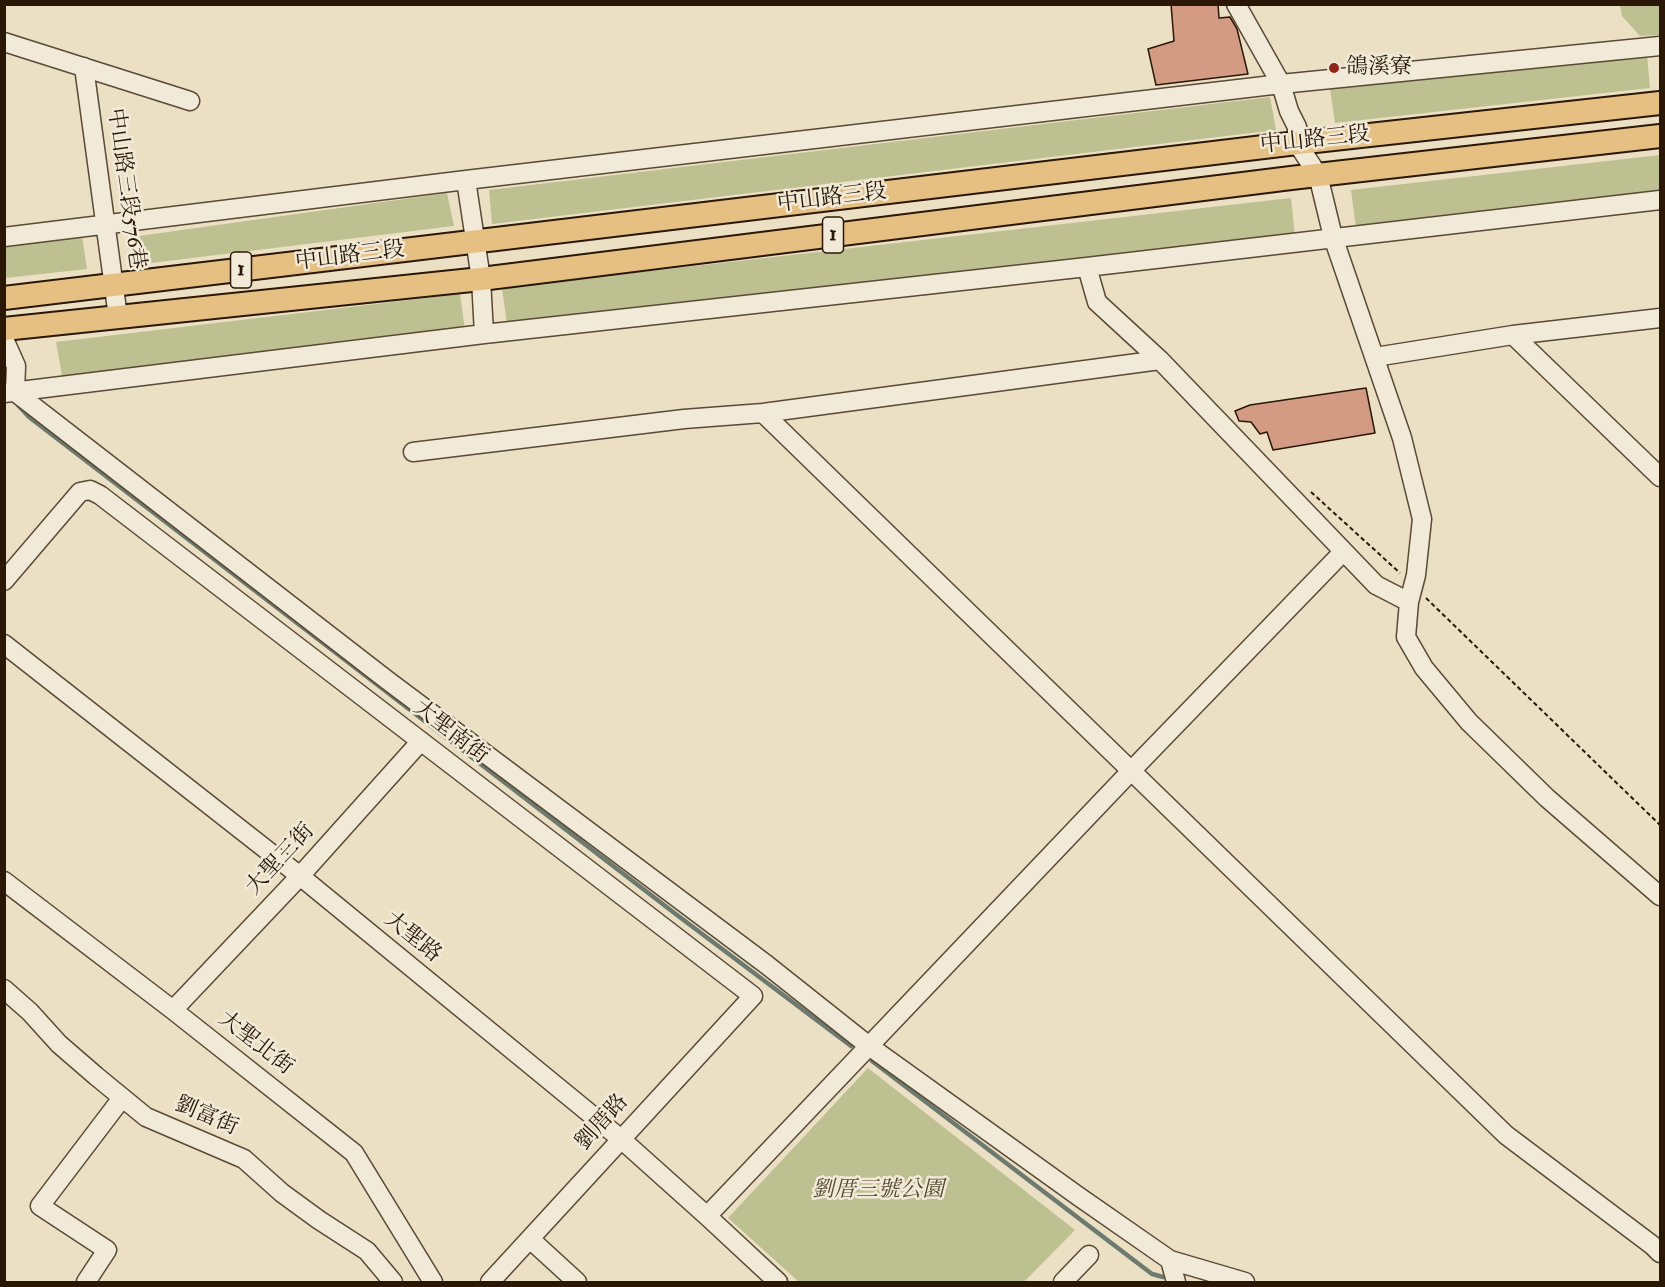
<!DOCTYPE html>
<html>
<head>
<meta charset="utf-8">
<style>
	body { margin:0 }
	#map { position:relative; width:1665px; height:1287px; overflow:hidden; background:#ebdfc4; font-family:"IM FELL Double Pica",serif }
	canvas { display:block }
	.frame { position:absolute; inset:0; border:6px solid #2a1705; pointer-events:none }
</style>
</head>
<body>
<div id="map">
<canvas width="1665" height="1287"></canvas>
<div class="frame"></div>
</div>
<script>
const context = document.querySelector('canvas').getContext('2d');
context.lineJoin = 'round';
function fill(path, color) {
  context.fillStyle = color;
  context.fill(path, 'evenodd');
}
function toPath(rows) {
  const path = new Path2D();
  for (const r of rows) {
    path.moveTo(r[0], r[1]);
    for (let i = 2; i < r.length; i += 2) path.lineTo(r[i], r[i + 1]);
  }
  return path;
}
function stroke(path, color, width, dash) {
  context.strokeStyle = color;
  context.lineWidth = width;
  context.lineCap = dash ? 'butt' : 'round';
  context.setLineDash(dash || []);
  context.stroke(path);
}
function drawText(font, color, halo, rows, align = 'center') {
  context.font = font + ' "IM FELL Double Pica","Noto Serif TC",serif';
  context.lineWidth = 5;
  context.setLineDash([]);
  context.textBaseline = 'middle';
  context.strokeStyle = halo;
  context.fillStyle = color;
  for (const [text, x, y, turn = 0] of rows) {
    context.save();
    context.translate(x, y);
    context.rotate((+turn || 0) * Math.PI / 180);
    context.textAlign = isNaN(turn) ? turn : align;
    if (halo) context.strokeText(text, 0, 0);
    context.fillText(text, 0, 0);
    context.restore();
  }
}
fill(toPath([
	[1620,5,1660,5,1660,35,1640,36,1622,16],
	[1647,54,1650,88,1335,123,1330,88],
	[1270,97,1276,130,492,224,489,190],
	[1660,155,1660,193,1356,228,1351,190],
	[447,193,454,226,143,264,139,236],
	[1291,198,1295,236,507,325,502,288],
	[82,236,87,269,5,278,4,245],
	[460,294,465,331,63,381,56,342],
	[868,1068,1075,1230,1024,1282,799,1282,728,1218]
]), '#bdc090');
stroke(toPath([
	[18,405,29,417,677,915,851,1046],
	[872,1061,1152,1274,1163,1277]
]), '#6c7a6f', 4.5);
const building = toPath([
	[1171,4,1218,4,1219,18,1230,17,1237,29,1248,74,1156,85,1148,49,1174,41,1171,4],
	[1366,388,1375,433,1273,450,1267,432,1260,434,1251,422,1239,421,1235,411,1250,405,1366,388]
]);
fill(building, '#d39b84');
stroke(building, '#2a1705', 1.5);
const minor = toPath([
	[1236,4,1281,84,1289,111,1297,127,1297,143,1318,175,1333,237,1402,438,1422,519,1416,575,1409,602,1406,637,1424,668,1469,722,1547,798,1660,896],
	[4,42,190,101],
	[84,67,118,317],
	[466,180,481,279,484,334],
	[4,237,466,180,1281,84,1660,46],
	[1087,267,1097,302,1160,360,1376,585,1409,602],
	[1513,335,1660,477],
	[4,339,16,366,15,392,387,680,767,965,869,1046,1078,1196,1170,1260,1245,1282],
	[1375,357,1513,335,1660,318],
	[4,393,484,334,1087,267,1660,200],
	[763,413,1506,1135,1652,1245,1660,1253],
	[413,452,684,419,763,413,1160,360],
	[4,581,80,492,90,490,100,495,753,996,490,1282],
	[4,644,300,876,621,1139,707,1216,778,1282],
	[4,881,173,1010,354,1153,433,1282],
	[4,989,30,1012,59,1044,96,1076,146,1117,244,1159,282,1193,319,1220,367,1251,393,1282],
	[173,1010,300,876,421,741],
	[707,1216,1131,771,1343,552],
	[530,1239,577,1282],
	[1170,1260,1176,1282],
	[86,1282,107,1250,40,1206,122,1098],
	[1063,1282,1089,1255]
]);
const major = toPath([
	[4,298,1297,143,1660,103],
	[4,329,481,279,1291,178,1660,136]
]);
stroke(minor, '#5a4935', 21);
stroke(major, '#2a1705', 26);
stroke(toPath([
	[1311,492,1400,573],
	[1426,598,1660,825]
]), '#2a1705', 2, [4.5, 3]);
stroke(minor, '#f2ead9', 18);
stroke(major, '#e6c082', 22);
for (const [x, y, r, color] of [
	[1334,68,6,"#8f2418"]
]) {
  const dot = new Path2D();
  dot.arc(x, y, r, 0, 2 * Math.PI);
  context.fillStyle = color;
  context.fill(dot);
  stroke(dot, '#f2ead9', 2);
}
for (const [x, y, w] of [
	[833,235,21],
	[241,270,21]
]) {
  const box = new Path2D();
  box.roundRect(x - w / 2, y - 18, w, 36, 4.5);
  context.fillStyle = '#f2ead9';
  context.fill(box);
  stroke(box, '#2a1705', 1.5);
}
drawText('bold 21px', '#2a1705', null, [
	["1",833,235],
	["1",241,270]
]);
drawText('22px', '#2a1705', '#f2ead9', [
	["鴿溪寮",1346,68]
], 'left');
drawText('22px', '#2a1705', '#f2ead9', [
	["中山路三段",1315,141,-6],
	["中山路三段576巷",125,189,82],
	["中山路三段",832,199,-7],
	["中山路三段",350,257,-7],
	["大聖南街",450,733,38],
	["大聖三街",281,860,-47],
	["大聖路",412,938,39],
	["大聖北街",255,1044,38],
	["劉富街",206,1117,23],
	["劉厝路",603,1123,-48]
]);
drawText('italic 22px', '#564a2f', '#f2ead9', [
	["劉厝三號公園",878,1191]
]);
</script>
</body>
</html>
